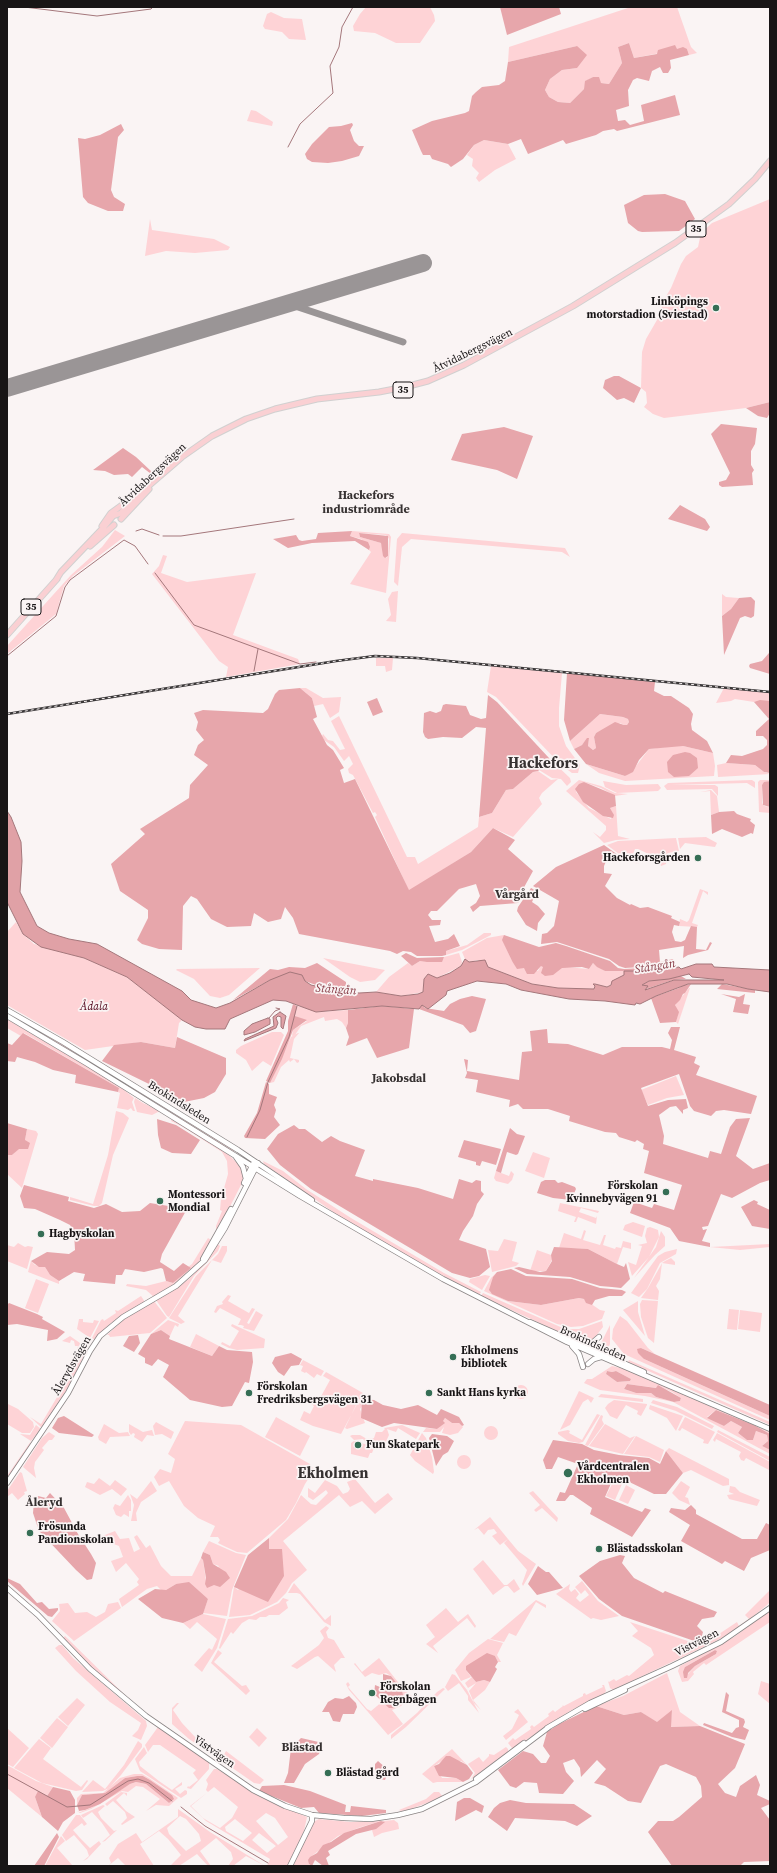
<!DOCTYPE html>
<html>
<head>
<meta charset="utf-8">
<style>
	body { margin:0 }
	#map { position:relative; width:777px; height:1873px; overflow:hidden; background:#faf4f4; font-family:"Source Serif 4",serif }
	canvas { display:block }
	.frame { position:absolute; inset:0; border:8px solid #181516; pointer-events:none }
</style>
</head>
<body>
<div id="map">
<canvas width="777" height="1873"></canvas>
<div class="frame"></div>
</div>
<script>
const context = document.querySelector('canvas').getContext('2d');
context.lineJoin = 'round';
function fill(path, color) {
  context.fillStyle = color;
  context.fill(path, 'evenodd');
}
function toPath(rows) {
  const path = new Path2D();
  for (const r of rows) {
    if (r.length === 3) {
      path.moveTo(r[0] + r[2], r[1]);
      path.arc(r[0], r[1], r[2], 0, 2 * Math.PI);
      continue;
    }
    path.moveTo(r[0], r[1]);
    for (let i = 2; i < r.length; i += 2) path.lineTo(r[i], r[i + 1]);
  }
  return path;
}
function stroke(path, color, width, dash) {
  context.strokeStyle = color;
  context.lineWidth = width;
  context.lineCap = dash ? 'butt' : 'round';
  context.setLineDash(dash || []);
  context.stroke(path);
}
function drawText(font, color, halo, rows, align = 'center') {
  context.font = font + ' "Source Serif 4",serif';
  context.lineWidth = 3.5;
  context.setLineDash([]);
  context.textBaseline = 'middle';
  context.strokeStyle = halo;
  context.fillStyle = color;
  for (const [text, x, y, turn = 0] of rows) {
    context.save();
    context.translate(x, y);
    context.rotate((+turn || 0) * Math.PI / 180);
    context.textAlign = isNaN(turn) ? turn : align;
    if (halo) context.strokeText(text, 0, 0);
    context.fillText(text, 0, 0);
    context.restore();
  }
}
fill(toPath([
	[366,7,430,7,434,15,435,21,420,43,396,43,375,33,354,31,353,26,360,14],
	[631,7,677,7,691,47,697,53,689,55,687,49,681,49,634,58,629,43,618,47,622,63,609,84,601,83,593,77,586,81,584,89,570,103,558,102,549,97,545,90,550,79,562,70,577,68,577,46,508,62,509,47],
	[271,12,284,18,302,19,306,40,289,39,282,32,265,29,263,26,267,14],
	[251,110,256,111,273,122,272,126,247,121],
	[484,140,508,144,516,159,495,170,479,182,476,178,479,173,472,166,473,159,467,155,474,145],
	[770,199,770,402,746,408,664,418,653,414,644,407,647,403,646,392,641,388,642,352,646,339,661,313,662,303,671,288,681,264,686,256,698,247,701,233,712,223],
	[150,219,152,230,214,239,230,247,228,250,195,253,166,251,145,256],
	[115,530,125,536,73,576,64,586,56,614,7,654,7,646,71,575,102,547],
	[352,531,389,534,391,537,386,593,350,584,371,552,369,550,370,547,361,539,350,536],
	[359,533,386,535,389,539,388,556,386,558,381,543,360,537],
	[402,533,565,548,570,557,562,552,411,539,402,547,398,586,394,582,395,567,397,539],
	[163,555,167,556,161,573,187,582,256,573,233,635,298,659,300,664,226,677,228,667,219,661,152,574,159,566],
	[398,591,396,622,386,621,391,615,388,599,392,592],
	[722,594,726,597,739,598,731,609,722,616],
	[376,658,393,658,392,670,386,672,385,666,376,666],
	[491,666,562,673,559,708,559,726,566,746,580,765,578,773,572,773,561,765,496,697,487,692],
	[300,688,306,688,323,698,341,697,339,712,330,718,323,704,314,706,312,698],
	[724,688,770,693,770,701,754,702,735,699,731,701,716,703],
	[600,714,623,717,628,719,629,722,627,725,624,725,620,723,596,733,594,737,596,748,593,750,588,746,589,738,582,745,574,749,570,741],
	[339,716,407,857,415,857,418,864,478,827,479,817,492,813,506,790,513,789,533,772,538,771,551,780,558,779,542,793,539,798,542,804,513,837,493,828,471,852,409,891,375,817,377,815,375,812,373,813,353,775,349,773,348,769,353,764,349,756,344,761,334,747,324,740,322,736,323,734,328,740,333,741,340,750,345,749,331,721],
	[673,746,683,746,713,753,715,766,714,776,625,781,599,773,586,764,625,776,636,766,649,749],
	[549,758,570,778,571,782,567,786,561,779,552,778,539,770,548,763],
	[726,763,755,765,764,772,770,774,718,777,717,765],
	[579,780,601,786,615,793,628,794,615,796,601,788,584,782,576,792,589,808,611,819,613,814,610,808,616,806,618,836,630,839,616,840,604,843,593,832,600,837,606,830,606,826,566,791],
	[752,780,755,782,755,788,747,783,671,785,715,785,718,787,718,796,712,789,667,790,664,786,668,783],
	[760,780,770,780,762,785,762,803,764,806,770,807,770,813,759,812,758,782],
	[603,781,626,785,658,784,661,788,658,791,617,793,605,787],
	[711,790,717,796,719,812,711,815,710,791,700,792],
	[706,837,717,843,715,847,685,843,680,849,678,838],
	[676,838,679,851,668,853,666,864,661,866,659,862,654,863,655,857,638,849,635,849,631,859,640,864,619,854,607,845,618,841],
	[700,889,708,892,708,895,703,891,692,923,698,925,697,927,679,926,680,919,687,922,689,920],
	[16,922,23,934,34,944,84,958,127,977,170,1010,182,1020,179,1023,175,1048,141,1042,85,1050,7,1005,7,932],
	[484,933,491,933,491,935,462,950,446,955,446,951,467,945],
	[504,935,504,943,512,961,524,968,538,971,541,965,589,969,593,963,605,971,624,971,624,975,607,987,595,984,594,989,558,988,532,984,488,967,478,960,469,962,465,959,462,952,487,938],
	[459,953,462,962,461,966,437,978,428,974,424,979,423,992,401,996,376,992,389,977,408,963,412,966,420,961,441,962,444,957],
	[323,958,385,970,375,980,360,982,350,977],
	[260,968,229,995,220,998,210,996,194,979,176,970,177,969],
	[689,988,690,988,678,1024,676,1022,678,1014,675,1005],
	[297,1006,308,1008,317,1012,348,1010,348,1023,346,1028,342,1022,337,1019,325,1021,324,1017,301,1026,295,1035,292,1036,293,1030,307,1021,295,1016],
	[7,1012,67,1047,236,1152,230,1150],
	[7,1019,118,1085,134,1098,132,1102,135,1111,133,1111,131,1108,128,1110,117,1108,120,1093,118,1092,119,1088,24,1033,21,1036,7,1028],
	[272,1032,281,1032,284,1035,271,1066,263,1061,252,1071,246,1060,236,1053,236,1050,241,1046],
	[298,1033,299,1033,294,1039,290,1058,299,1060,299,1062,297,1063,294,1059,290,1062,289,1060,281,1067,274,1082,270,1083,291,1037],
	[676,1076,684,1095,667,1098,648,1105,641,1090],
	[135,1098,143,1103,160,1111,152,1115,137,1112,134,1102],
	[116,1111,123,1113,129,1118,113,1155,102,1203,99,1206,94,1206,70,1200,70,1197,93,1204,108,1155],
	[172,1119,227,1153,241,1167,244,1177,242,1183,218,1230,216,1229,216,1226,222,1211,220,1210,221,1199,228,1174,227,1161,222,1152,183,1127,171,1121],
	[27,1129,36,1131,38,1134,22,1188,7,1174,7,1155,12,1155,19,1148,25,1140],
	[533,1152,550,1158,544,1178,525,1171],
	[263,1161,283,1171,306,1189,351,1218,444,1273,481,1292,479,1295,436,1272,342,1218,264,1164],
	[496,1171,509,1176,511,1171,514,1174,512,1180,508,1184,496,1181,494,1178],
	[560,1203,599,1211,598,1213,581,1208,579,1212,596,1218,597,1216,596,1224,578,1217,576,1222,574,1222,576,1217,558,1211],
	[633,1222,645,1226,642,1237,623,1230,625,1225],
	[650,1227,658,1230,659,1237,649,1257,632,1276,628,1262,636,1265,642,1246,638,1245,647,1243,645,1236,647,1228],
	[584,1230,586,1231,583,1240,600,1245,604,1235,606,1235,603,1245,615,1249,616,1247,621,1248,623,1241,631,1243,631,1249,623,1247,617,1264,588,1249,559,1248,564,1233,581,1239],
	[661,1231,665,1237,665,1246,655,1255,634,1278,656,1247],
	[208,1238,211,1240,196,1267,175,1285,154,1297,146,1290,126,1286,127,1284,146,1286,166,1281,173,1283,190,1268,188,1267,192,1264],
	[504,1239,517,1242,512,1261,519,1263,516,1266,492,1272,488,1250,498,1251],
	[18,1243,25,1247,28,1246,33,1247,27,1269,7,1261,7,1245,14,1247],
	[217,1243,220,1246,218,1251,194,1276,169,1317,167,1316,156,1300,189,1279,207,1260],
	[770,1244,770,1247,740,1250,710,1247],
	[222,1246,227,1246,227,1251,221,1263,212,1260,178,1316,185,1322,181,1324,169,1318,196,1276,218,1254],
	[677,1249,676,1254,660,1263,647,1289,639,1297,631,1293,658,1256,665,1252],
	[537,1250,551,1255,553,1258,546,1271,530,1271],
	[671,1258,675,1262,675,1265,662,1263,660,1279,656,1286,659,1291,658,1300,641,1298,648,1288,661,1265,662,1263,665,1261],
	[31,1261,35,1265,45,1267,50,1275,59,1281,59,1284,28,1272],
	[497,1272,493,1278,490,1292,508,1301,541,1305,579,1298,584,1299,600,1310,605,1311,602,1319,583,1326,571,1327,557,1324,484,1291,491,1278],
	[485,1275,490,1276,482,1290,469,1282,470,1279],
	[36,1279,49,1284,38,1313,25,1308],
	[483,1293,565,1329,579,1329,602,1321,603,1327,592,1341,583,1343,481,1296],
	[228,1295,231,1296,228,1301,249,1313,252,1308,255,1309,247,1323,249,1324,256,1311,263,1315,254,1331,243,1328,244,1326,241,1325,238,1325,241,1319,220,1308,216,1313,214,1312,217,1306,223,1304,222,1302],
	[141,1296,145,1302,111,1323,95,1340,92,1338,101,1320,103,1319,104,1321,116,1313,115,1310,118,1311],
	[642,1300,658,1301,654,1343,648,1338,641,1317,640,1304],
	[154,1301,167,1318,150,1333,110,1337,109,1335,107,1335,125,1318],
	[638,1301,638,1312,645,1336,623,1310],
	[729,1309,739,1310,737,1330,727,1329],
	[740,1310,762,1313,760,1332,738,1329],
	[620,1316,627,1321,648,1348,655,1354,641,1348,644,1359,770,1416,770,1420,624,1354,612,1339,613,1329],
	[79,1319,83,1319,83,1322,93,1323,94,1320,99,1321,90,1338,77,1329],
	[168,1320,179,1324,178,1327,175,1325,170,1336,161,1330,151,1334],
	[232,1324,265,1339,264,1348,237,1350,229,1348,221,1344,222,1342,230,1346,239,1331,231,1326],
	[610,1325,610,1344,606,1353,601,1350,599,1347],
	[196,1334,219,1346,212,1356,190,1347],
	[70,1336,87,1348,71,1384,42,1428,30,1417,41,1424,72,1372,71,1371,78,1346,75,1346,74,1341,71,1340,70,1343,62,1341],
	[303,1360,324,1371,321,1376,317,1374,314,1378,306,1372,305,1373,301,1371,303,1366,300,1365],
	[629,1360,770,1422,770,1425,628,1362],
	[612,1366,625,1369,770,1432,770,1434,754,1425,716,1410,707,1417,724,1426,731,1421,742,1427,738,1433,747,1440,753,1440,756,1431,767,1435,768,1441,762,1446,770,1450,770,1454,673,1402,645,1396,600,1390,584,1383,587,1379,592,1379],
	[607,1371,612,1372,616,1371,631,1379,630,1381,617,1382,606,1374],
	[627,1384,657,1388,658,1385,672,1392,681,1398,680,1401,674,1402,656,1397,651,1393,636,1393,624,1389],
	[326,1372,363,1393,341,1434,313,1426,300,1420,304,1411,310,1414,314,1406,309,1403,311,1401,319,1400,330,1380,323,1376],
	[521,1392,7],
	[579,1391,594,1398,591,1403,588,1399,583,1402,570,1425,560,1430],
	[601,1394,611,1395,643,1399,643,1402,598,1397],
	[614,1400,647,1404,647,1405,641,1416,637,1414,638,1411,626,1405,617,1419,610,1416,605,1408,608,1404],
	[653,1400,677,1407,714,1426,712,1429,676,1411,651,1403],
	[360,1402,362,1406,360,1409,365,1423,347,1429,345,1428,356,1405],
	[8,1404,18,1409,33,1422,34,1427,30,1433,22,1433,7,1424],
	[650,1405,683,1416,676,1431,667,1418,649,1409],
	[597,1414,600,1415,583,1442,579,1443,568,1441,558,1434,558,1432,568,1430,570,1431,569,1433,582,1440],
	[601,1415,603,1416,602,1420,604,1424,588,1446,585,1445],
	[276,1417,310,1436,300,1456,265,1437],
	[685,1417,715,1432,708,1444,703,1443,704,1440,682,1428,680,1431,678,1430],
	[445,1418,452,1423,459,1423,463,1427,458,1433,450,1435,442,1433,444,1427,440,1432,423,1432,426,1428,437,1429],
	[185,1421,241,1425,310,1464,314,1470,305,1484,296,1503,286,1520,247,1553,237,1552,224,1546,218,1543,220,1540,218,1537,210,1537,215,1526,198,1518,184,1506,169,1481,159,1486,154,1477,160,1469,171,1473,175,1459,168,1454],
	[156,1422,174,1432,171,1439,162,1434,155,1435,153,1426],
	[104,1424,119,1433,128,1432,130,1436,110,1437,106,1444,99,1440,98,1437],
	[129,1424,143,1432,152,1430,154,1436,147,1435,142,1442,134,1437,135,1434,133,1433,131,1435,129,1432],
	[605,1424,630,1438,635,1436,623,1454,589,1446],
	[36,1425,41,1429,31,1441,29,1447,7,1480,7,1476,31,1441,20,1434,30,1435],
	[402,1425,420,1433,416,1439,398,1428,396,1432,387,1429,389,1435,384,1446,374,1448,372,1453,370,1453,368,1458,351,1454,351,1443,354,1441,372,1446,375,1441,366,1443,363,1439,354,1440,350,1436,352,1435,360,1435,367,1439,374,1438,376,1432,382,1432,385,1429,384,1428],
	[491,1433,7],
	[718,1430,770,1457,770,1461,717,1432],
	[49,1432,55,1436,52,1440,49,1440,42,1448,44,1450,35,1462,34,1468,36,1478,23,1467,42,1438],
	[422,1433,426,1438,432,1457,434,1472,433,1474,415,1461,410,1455],
	[717,1433,770,1462,769,1470,746,1458,744,1461,741,1460,739,1456,741,1452,716,1439,715,1442,713,1440],
	[636,1436,664,1450,660,1462,649,1457,624,1454],
	[669,1448,729,1479,729,1485,723,1486,691,1470,683,1473,666,1451],
	[464,1462,7],
	[20,1472,22,1473,27,1491,24,1492,25,1494,18,1500,12,1493,7,1497,7,1491],
	[99,1478,110,1486,115,1480,127,1489,121,1496,112,1489,100,1495,85,1487,87,1482,94,1484],
	[355,1479,375,1503,388,1493,393,1499,375,1514,362,1501,350,1507,339,1495,283,1541,307,1570,292,1583,286,1593,277,1602,250,1615,229,1617,234,1587,238,1590,269,1549,269,1538,288,1519,301,1495,311,1504,316,1505,328,1493,326,1490,313,1500,308,1497,308,1488,315,1493,325,1480,337,1486,343,1494,348,1492,350,1489,347,1482],
	[614,1480,622,1484,615,1500,606,1496],
	[151,1481,157,1491,141,1502,136,1513,137,1521,131,1521,134,1505,130,1494,137,1499],
	[681,1481,690,1487,685,1497,688,1498,690,1505,679,1500,672,1493],
	[626,1485,635,1490,628,1504,619,1500],
	[730,1486,735,1487,740,1492,760,1500,757,1506,729,1499,727,1495,734,1494,729,1492],
	[533,1491,558,1518,557,1522,542,1508,536,1512,534,1510,540,1505,529,1493],
	[128,1495,131,1500,131,1511,129,1511,129,1517,124,1514,121,1517,116,1515,113,1508,115,1504,120,1506],
	[490,1517,508,1539,500,1545,492,1536,497,1533,494,1529,488,1530,484,1535,478,1528,474,1530],
	[115,1531,120,1539,129,1538,134,1552,140,1549,134,1537,137,1535,146,1548,150,1545,161,1566,171,1576,192,1576,201,1558,203,1560,206,1581,219,1566,213,1564,210,1555,203,1552,209,1541,236,1553,246,1555,232,1590,227,1616,203,1613,208,1599,176,1584,166,1590,161,1590,157,1586,147,1589,122,1607,119,1599,139,1585,137,1582,139,1579,126,1563,116,1572,111,1561,123,1557,119,1546,103,1540,93,1544,92,1540],
	[508,1539,518,1551,536,1564,523,1586,522,1584,527,1570,504,1543],
	[483,1560,504,1585,507,1585,514,1579,520,1589,514,1593,508,1586,505,1586,493,1595,473,1569],
	[582,1581,598,1601,619,1616,601,1620,593,1618,591,1619,556,1594,570,1584,569,1589,571,1592,575,1589,579,1594,576,1598,580,1602,589,1595,585,1590,581,1594,575,1587],
	[294,1583,325,1620,331,1615,331,1626,324,1622,300,1594,297,1593,288,1593],
	[770,1590,770,1602,767,1605,740,1627,718,1640,613,1690,610,1688,608,1681,609,1682,614,1679,616,1681,627,1675,629,1676,654,1655,651,1648,632,1636,638,1631,630,1622,697,1644,704,1644,737,1622,739,1626,749,1619,745,1615],
	[283,1598,289,1600,286,1602,288,1608,279,1615,269,1615,266,1617,260,1617,256,1620,249,1619,242,1623,233,1634,231,1632,220,1649,223,1652,219,1648,228,1619,252,1616,279,1603],
	[536,1600,546,1605,546,1608,536,1602,516,1636,509,1633,504,1642,490,1639],
	[118,1602,121,1608,74,1641,52,1621,60,1611,59,1604,68,1603,75,1613,87,1612,96,1617,105,1612,108,1604],
	[446,1608,458,1622,468,1614,476,1626,475,1628,467,1618,433,1646,438,1653,426,1644,435,1637,426,1625],
	[770,1610,770,1622,706,1665,704,1663,693,1672,694,1674,688,1681,682,1682,678,1671,680,1666,734,1637],
	[715,1650,717,1651,716,1654,695,1666,688,1674,685,1667],
	[203,1614,226,1619,217,1648,202,1672,194,1665,209,1648,212,1650,217,1639,197,1622,190,1629,183,1623],
	[326,1626,329,1628,326,1632,328,1638,334,1640,345,1658,341,1658,334,1665,336,1672,318,1656,315,1657,297,1669,291,1666,319,1645,324,1638,320,1631],
	[65,1636,134,1704,101,1677,62,1639],
	[488,1639,503,1643,497,1655,501,1662,498,1662,495,1656,466,1670,471,1677,461,1681,455,1670,469,1653],
	[59,1645,62,1645,73,1658,146,1721,147,1726,141,1740,132,1736,138,1730,141,1723,110,1702,76,1671,55,1648],
	[218,1650,222,1653,214,1662,242,1686,246,1685,250,1691,246,1695,211,1663],
	[379,1658,405,1691,412,1696,401,1706,392,1710,403,1724,388,1735,349,1690,346,1684,348,1682,350,1685,348,1687,367,1709,371,1711,383,1701,391,1708,400,1705,403,1695,402,1690,391,1676,386,1673,379,1675,372,1673,365,1677,354,1664,355,1663,362,1672],
	[667,1673,680,1712,700,1726,670,1727,672,1711,657,1723,641,1712,624,1715,596,1706,623,1696],
	[452,1674,455,1675,467,1690,479,1713,468,1700,468,1696,459,1683,448,1691,445,1687],
	[472,1677,476,1682,484,1680,490,1682,485,1690,473,1700,481,1710,474,1703,469,1691,476,1683,468,1688,465,1683],
	[761,1681,770,1684,770,1704,758,1694],
	[602,1685,604,1685,606,1691,604,1694,570,1711,514,1748,512,1748,508,1743,513,1738,515,1740,531,1729,530,1727,532,1725,534,1727,549,1716,548,1714,553,1710,555,1712,563,1706,562,1705,564,1706,583,1696,583,1694,585,1693,586,1695,603,1687],
	[443,1688,445,1689,406,1727,391,1739,391,1735,417,1713,437,1692],
	[77,1698,85,1705,68,1726,58,1717],
	[177,1703,179,1703,173,1710,182,1723,196,1738,202,1738,220,1752,216,1757,189,1739,172,1724,172,1708],
	[518,1709,528,1722,506,1740,503,1736,512,1729,519,1715,514,1712],
	[57,1718,68,1727,52,1748,40,1738],
	[158,1727,209,1762,209,1769,191,1789,187,1788,188,1786,189,1787,198,1780,193,1773,196,1770,160,1745,153,1745,148,1752,145,1745],
	[7,1728,29,1748,13,1767,7,1764],
	[257,1728,267,1738,259,1747,249,1737],
	[39,1739,51,1748,43,1759,81,1787,87,1780,88,1781,82,1790,76,1791,42,1783,14,1768],
	[138,1741,142,1744,142,1747,121,1775,109,1788,103,1791,82,1792,93,1780,105,1789,124,1765],
	[144,1747,147,1753,139,1762,140,1766,159,1781,172,1790,182,1782,182,1785,175,1789,180,1794,185,1790,187,1791,187,1794,181,1798,140,1771,135,1759],
	[506,1747,508,1749,508,1752,471,1779,475,1773,468,1764,479,1757,483,1762,489,1756,489,1754,494,1755],
	[452,1749,467,1765,461,1761,442,1761,434,1766,442,1778,456,1778,463,1782,437,1782,433,1783,422,1774],
	[226,1751,264,1780,260,1784,254,1783,221,1760],
	[7,1765,36,1781,53,1787,47,1796,35,1797,42,1817,7,1788],
	[214,1769,217,1769,268,1800,307,1817,304,1831,288,1866,267,1866,270,1859,206,1821,190,1806,208,1792,206,1790,208,1784,206,1780],
	[214,1787,238,1807,232,1818,220,1828,203,1818,191,1806],
	[266,1813,275,1818,288,1837,278,1845,256,1821],
	[235,1819,252,1833,243,1841,226,1831,225,1827],
	[259,1833,276,1846,267,1853,252,1840],
	[134,1774,142,1774,149,1778,178,1798,169,1806,156,1805,146,1811,160,1799,143,1787,136,1786,128,1792,122,1791,91,1809,80,1813,77,1811,80,1812,91,1808,130,1784,136,1782,146,1784,169,1803,172,1795,150,1780,143,1776,137,1776,125,1778,105,1793,82,1795,77,1805,77,1798,81,1794,103,1793,120,1778],
	[121,1792,127,1793,127,1796,124,1793,116,1800,126,1811,135,1817,122,1825,121,1824,127,1818,125,1812,113,1801,107,1806,105,1804],
	[434,1792,439,1792,443,1797,408,1810,401,1811,399,1810,426,1799],
	[103,1805,105,1806,98,1812,101,1818,114,1831,117,1830,105,1841,102,1842,110,1835,102,1823,92,1812,83,1818,81,1815],
	[178,1809,210,1832,265,1866,246,1856,233,1866,228,1866,233,1859,231,1852,216,1838,200,1851,211,1866,208,1866,197,1854,179,1866,170,1866,181,1855,168,1839,159,1831,140,1844,154,1866,126,1866,118,1858,108,1866,111,1863,109,1858,118,1844,136,1833,142,1842,178,1817],
	[180,1816,186,1819,199,1834,201,1841,186,1851,169,1834,167,1828],
	[76,1815,80,1815,87,1824,84,1826,82,1823,73,1830,80,1838,90,1848,99,1841,101,1844,87,1859,83,1861,89,1856,87,1850,74,1835,66,1841,62,1835],
	[319,1819,351,1822,381,1821,358,1828,338,1836,313,1855,309,1864,311,1866,306,1865,293,1866,313,1822],
	[394,1820,398,1823,399,1829,382,1833,374,1837,372,1830,384,1821],
	[61,1836,65,1841,57,1848,73,1866,45,1866]
]), '#fed3d6');
fill(toPath([
	[500,7,559,7,561,14,507,35],
	[629,43,634,58,657,54,658,50,675,45,677,49,683,47,687,49,689,55,670,60,671,68,668,73,663,73,660,67,652,71,649,81,637,78,633,80,628,90,629,106,616,110,618,121,625,120,630,125,644,121,641,105,675,95,680,115,617,131,614,129,603,131,596,135,566,144,563,140,528,154,521,139,508,144,484,140,474,145,463,159,451,167,448,164,432,159,430,155,423,155,421,151,412,130,432,121,465,113,469,111,472,96,476,92,482,87,499,85,505,81,508,62,577,46,587,55,577,68,562,70,550,79,545,90,549,97,558,102,570,103,584,89,585,81,593,77,599,77,601,83,609,84,622,63,618,47],
	[352,123,353,125,350,130,354,141,359,146,364,146,359,156,342,161,328,163,312,162,307,159,305,154,312,144,329,127,341,126],
	[121,124,124,130,118,137,111,190,114,197,125,204,123,211,108,211,88,203,83,197,78,138,85,139,100,135],
	[665,194,685,201,695,219,679,231,642,232,638,231,628,223,624,205,644,195],
	[614,376,619,376,641,388,634,403,624,398,617,400,603,388,605,380],
	[770,402,770,413,767,418,758,416,746,408],
	[721,424,757,428,755,444,751,451,751,465,754,470,752,473,753,485,722,487,719,485,719,482,726,480,730,473,711,434],
	[504,427,533,436,517,479,497,470,451,460,462,434],
	[123,448,136,457,152,472,151,474,142,467,132,477,128,474,114,475,105,471,93,470],
	[680,505,705,519,710,527,707,531,668,519],
	[352,531,350,536,368,542,370,547,369,550,355,541,312,543,288,548,273,539,296,535,299,540,302,541,316,539,318,533],
	[359,533,388,536,388,556,385,558,383,556,381,543,360,537],
	[751,597,755,601,754,616,751,618,745,616,740,618,724,655,722,616,731,609,739,598],
	[769,653,770,653,770,674,750,668,749,666,750,664,762,661],
	[567,673,655,682,654,691,664,696,671,696,689,708,693,714,691,724,692,730,707,741,713,753,683,746,649,749,639,760,633,772,625,776,586,764,574,749,582,745,587,738,589,738,588,746,593,750,596,748,594,737,596,733,615,722,624,725,627,725,629,722,628,719,623,717,600,714,570,741,564,720],
	[300,688,312,698,317,717,313,719,327,745,333,750,344,768,340,770,344,783,355,779,409,890,471,852,493,828,515,840,508,849,533,871,522,891,525,893,518,903,480,906,473,912,470,907,476,903,480,896,476,884,459,889,437,911,431,911,428,915,432,920,441,920,440,925,429,926,435,942,448,939,454,934,460,946,446,951,446,955,442,956,417,956,411,952,403,951,397,954,390,951,299,934,293,918,285,907,281,919,268,922,254,913,251,926,227,927,211,919,197,899,191,896,183,906,182,950,159,949,142,944,137,940,148,918,148,910,120,891,111,864,145,834,140,829,189,798,190,785,208,765,194,755,198,745,204,740,196,730,198,722,194,713,203,710,263,713,268,709,275,694,279,690],
	[488,695,497,702,549,758,548,763,538,771,533,772,513,789,506,790,492,813,479,817,486,728,476,727,462,738,443,737,428,739,425,737,423,732,424,713,430,711,436,713,441,711,443,705,446,704,466,706,470,715,481,719,486,718],
	[377,698,383,712,373,716,367,702],
	[760,700,770,701,770,773,764,772,755,765,726,763,731,755,742,756,763,749,767,745,767,740,763,736,756,736,756,731,769,719,754,702],
	[685,752,690,753,697,758,698,768,689,776,674,777,668,772,667,762,673,755],
	[770,781,770,807,763,805,762,785,764,782],
	[584,782,615,795,616,806,610,808,614,815,613,818,603,816,583,802,575,789,579,784],
	[734,811,737,814,751,819,750,821,755,825,753,834,751,833,742,837,722,829,712,834,711,815,719,812],
	[604,845,618,855,640,865,610,852,604,866,604,873,612,874,605,886,617,898,630,905,631,904,640,908,648,907,672,916,671,918,680,922,679,926,674,925,672,932,675,941,681,942,685,940,691,926,697,927,696,949,706,950,710,942,712,943,708,950,688,955,683,958,684,946,659,950,660,962,673,959,674,962,656,966,625,968,619,966,609,959,557,942,541,944,542,934,547,933,554,926,559,901,533,886,556,867],
	[531,888,537,891,532,902,538,906,545,914,538,923,537,931,526,925,517,911,518,907],
	[504,935,539,947,556,943,566,946,610,961,618,968,624,969,662,967,663,969,650,971,605,971,597,967,593,963,589,969,582,967,562,968,553,975,545,976,541,973,543,967,541,966,534,974,527,974,524,968,517,969,512,961,502,940],
	[406,953,417,958,444,957,442,962,427,962,420,961,412,966,401,956],
	[317,963,346,982,346,990,324,988,305,981,270,980,233,1000,270,969,278,970,289,967,305,968],
	[681,976,686,979,673,980,643,990,647,988,642,985,649,981],
	[691,984,685,993,683,994,680,1000,675,1005,679,1012,676,1022,660,1023,651,998,679,988,684,985],
	[722,984,755,990,755,993,717,989],
	[721,994,739,997,745,994,743,1004,750,1005,748,1014,733,1012,736,999],
	[472,996,486,999,476,1031,470,1033,463,1025,419,1009,422,1004,425,1008,444,1011,450,1004,460,999],
	[293,1004,297,1006,295,1016,307,1020,293,1030,282,1059,270,1083,266,1081,288,1031,288,1021],
	[382,1006,414,1009,409,1048,377,1058,367,1038,346,1046,349,1037,346,1028,348,1023,348,1010],
	[671,1027,680,1027,674,1050,696,1057,694,1063,700,1066,696,1075,757,1096,751,1114,724,1110,716,1111,711,1116,694,1111,690,1106,679,1074,641,1088,648,1106,668,1100,686,1099,688,1108,683,1110,683,1114,676,1106,670,1107,659,1115,664,1136,663,1144,708,1158,710,1151,721,1154,730,1127,736,1119,750,1118,736,1156,753,1169,770,1163,770,1180,760,1183,732,1198,721,1194,708,1226,702,1227,703,1230,707,1229,702,1241,710,1243,710,1247,679,1241,670,1228,630,1213,634,1202,652,1208,654,1204,674,1210,682,1185,644,1173,649,1151,643,1149,644,1144,637,1140,635,1142,619,1137,616,1133,605,1132,569,1121,570,1116,548,1109,523,1109,518,1104,509,1107,510,1100,476,1092,478,1080,465,1078,467,1073,464,1059,468,1060,467,1071,519,1080,522,1052,532,1051,530,1031,547,1029,548,1043,568,1044,603,1055,622,1047,662,1047,670,1049,672,1040,668,1033],
	[23,1033,119,1088,118,1092,75,1083,76,1075,53,1070,35,1062,17,1057,15,1062,7,1061,7,1043,12,1045],
	[177,1037,226,1058,226,1074,215,1092,204,1098,184,1102,169,1102,149,1084,102,1061,114,1045,141,1042,175,1048],
	[266,1082,269,1084,269,1094,277,1097,274,1105,276,1110,274,1117,280,1125,265,1139,245,1138,244,1136,257,1113],
	[157,1119,176,1125,200,1140,191,1154,172,1153,161,1148,158,1135],
	[7,1123,27,1129,25,1140,30,1143,28,1149,19,1149,12,1155,7,1155],
	[294,1125,299,1129,305,1129,322,1142,331,1136,340,1141,365,1150,355,1176,373,1181,373,1179,418,1188,453,1199,459,1179,472,1183,476,1180,481,1181,481,1191,484,1194,477,1204,473,1216,463,1231,459,1240,486,1249,490,1267,479,1276,470,1278,452,1273,311,1189,280,1165,267,1149,278,1134],
	[510,1128,517,1134,525,1136,518,1154,516,1155,507,1152,501,1173,496,1171],
	[464,1140,501,1149,496,1165,482,1161,480,1166,476,1165,476,1162,458,1157],
	[545,1180,555,1180,558,1183,562,1182,575,1187,576,1189,571,1200,553,1198,537,1193,541,1182],
	[24,1185,69,1197,68,1201,94,1208,106,1204,122,1212,140,1211,150,1203,187,1209,162,1254,160,1262,174,1271,183,1263,191,1268,173,1283,166,1281,163,1269,161,1268,144,1272,125,1269,122,1275,116,1275,115,1284,83,1281,85,1274,74,1272,59,1281,50,1275,45,1267,39,1267,31,1261,47,1252,69,1254,75,1250,74,1232,70,1225,60,1220,35,1209,24,1208,20,1196],
	[754,1200,758,1202,757,1204,770,1210,770,1229,752,1226,741,1207],
	[554,1247,588,1249,617,1264,624,1267,626,1263,630,1279,621,1288,612,1287,600,1286,570,1277,527,1274,514,1268,519,1267,540,1272,546,1271,552,1261,551,1255],
	[511,1269,526,1276,572,1279,600,1288,622,1290,626,1292,622,1296,609,1296,595,1300,592,1305,586,1303,584,1299,579,1298,541,1305,508,1301,492,1294,489,1290,493,1277,497,1272],
	[9,1303,37,1314,43,1317,42,1319,65,1332,57,1339,47,1341,48,1330,17,1324,7,1325,7,1305],
	[161,1330,170,1336,169,1339,212,1356,219,1346,227,1350,252,1352,253,1362,249,1383,245,1382,232,1406,222,1407,190,1400,163,1377,169,1365,158,1359,152,1366,145,1363,145,1358,138,1354,151,1334],
	[138,1335,140,1343,134,1352,123,1346,129,1336],
	[641,1348,770,1405,770,1416,644,1359,638,1353,637,1349],
	[291,1353,302,1359,299,1365,291,1366,284,1376,278,1372,272,1363,275,1357],
	[607,1371,612,1372,616,1371,631,1379,630,1381,617,1382,606,1374],
	[627,1384,656,1388,658,1385,681,1398,680,1401,674,1402,656,1397,651,1393,636,1393,624,1389],
	[362,1399,374,1400,383,1405,401,1409,418,1405,437,1415,441,1409,459,1417,464,1425,462,1426,459,1423,452,1423,445,1418,443,1421,445,1423,437,1429,394,1423,382,1427,361,1418],
	[716,1410,754,1425,770,1434,770,1450,762,1446,768,1441,767,1435,756,1431,753,1440,747,1440,738,1433,742,1427,731,1421,724,1426,707,1418],
	[64,1416,94,1435,92,1437,59,1433,52,1428,58,1418],
	[432,1434,447,1436,454,1441,448,1452,443,1455,436,1466,429,1438],
	[553,1440,582,1444,594,1450,619,1455,649,1458,660,1464,666,1451,683,1473,666,1494,654,1494,617,1476,613,1479,605,1497,642,1512,645,1508,651,1510,632,1537,590,1514,592,1508,573,1495,570,1495,565,1501,556,1501,560,1492,565,1493,578,1464,558,1457,552,1469,546,1469,543,1460],
	[50,1493,64,1508,78,1534,91,1554,96,1563,92,1579,87,1580,76,1570,40,1532,37,1525,33,1513,34,1501,38,1496,46,1498],
	[691,1505,696,1510,696,1514,742,1539,757,1539,766,1523,770,1525,770,1550,751,1558,744,1571,725,1561,722,1564,681,1541,690,1525,669,1512,671,1508,685,1510],
	[269,1538,269,1549,282,1549,284,1576,268,1602,234,1587,248,1555],
	[203,1552,210,1555,213,1564,226,1572,230,1578,220,1587,214,1585,207,1588,205,1584,206,1578,203,1560,201,1558],
	[620,1555,625,1556,622,1563,634,1578,663,1593,665,1591,717,1612,714,1617,702,1619,697,1626,703,1632,700,1643,622,1616,599,1599,579,1576,600,1561],
	[538,1566,546,1572,549,1572,563,1588,537,1595,528,1584],
	[7,1578,20,1584,37,1603,42,1602,49,1609,58,1608,58,1610,52,1617,48,1616,7,1581],
	[189,1582,208,1599,203,1614,183,1623,162,1618,138,1599,155,1589,166,1590,176,1584],
	[715,1650,717,1651,716,1654,695,1666,688,1673,687,1678,684,1678,683,1672,685,1667],
	[487,1653,495,1656,498,1662,495,1667,497,1669,490,1682,484,1680,476,1682,466,1670,466,1666],
	[383,1674,391,1676,402,1690,403,1695,400,1703,394,1708,389,1708,374,1694,375,1685,380,1687,383,1685],
	[726,1692,729,1695,726,1711,744,1719,745,1722,743,1727,749,1730,745,1740,732,1737,703,1725,704,1723,732,1733,736,1728,739,1727,739,1720,722,1712],
	[349,1696,356,1703,357,1707,354,1714,343,1714,340,1722,333,1721,329,1712,322,1712,328,1702,335,1698,343,1699],
	[596,1706,624,1715,641,1712,657,1722,672,1710,671,1727,700,1726,745,1744,735,1768,718,1784,725,1793,736,1797,740,1786,756,1775,760,1785,757,1795,770,1801,770,1804,761,1808,770,1820,770,1861,744,1862,740,1866,672,1866,648,1832,658,1821,673,1821,679,1817,702,1797,701,1786,696,1777,666,1764,660,1766,641,1803,628,1801,605,1786,594,1783,606,1769,597,1760,581,1777,580,1768,574,1759,563,1763,566,1772,574,1781,563,1794,539,1793,537,1783,524,1782,516,1788,510,1786,498,1770,523,1751,533,1754,541,1763,546,1763,550,1756,543,1746,547,1732,559,1724],
	[301,1738,323,1743,319,1754,305,1764,294,1783,284,1783,288,1773,291,1748],
	[446,1756,450,1756,467,1765,473,1773,469,1779,463,1782,456,1778,439,1776,434,1766,439,1764],
	[378,1761,387,1769,388,1772,385,1780,379,1779,375,1773,375,1764],
	[137,1776,143,1776,150,1780,172,1795,174,1799,169,1803,146,1784,136,1782,130,1784,100,1804,85,1810,79,1811,77,1805,82,1795,105,1793,125,1778],
	[284,1785,310,1791,346,1805,345,1812,350,1812,351,1806,386,1810,386,1813,362,1816,319,1813,314,1807,301,1808,259,1791,262,1786],
	[53,1787,70,1791,75,1800,75,1813,63,1822,58,1831,42,1817,35,1797,38,1791,47,1796],
	[464,1798,470,1798,484,1806,482,1813,476,1810,455,1821,457,1802],
	[510,1800,526,1803,574,1804,592,1816,577,1826,565,1821,515,1818,507,1831,488,1817,494,1808,500,1803],
	[381,1821,385,1822,376,1829,356,1834,328,1851,330,1855,326,1858,329,1866,323,1866,315,1860,312,1866,309,1864,308,1860,310,1857,317,1853,323,1845,331,1842,344,1833],
	[57,1833,59,1837,44,1866,34,1866]
]), '#e7a6ab');
const water = toPath([
	[7,811,11,817,21,842,22,861,20,892,37,926,49,933,69,939,97,944,182,991,191,1000,216,1008,230,1003,270,980,290,972,302,975,305,981,311,985,324,988,359,993,376,992,401,996,418,994,423,992,424,979,428,974,437,978,450,973,461,966,465,959,469,962,485,960,488,967,532,984,558,988,594,989,595,986,593,984,595,984,607,987,611,985,612,981,624,975,624,971,650,971,679,967,681,969,696,964,712,964,714,967,770,970,770,992,748,989,727,984,688,984,656,996,640,1004,636,1003,635,1005,605,1001,569,999,521,990,506,984,477,981,447,991,446,995,428,1009,422,1005,419,1009,382,1006,316,1012,286,1001,273,1000,230,1019,225,1029,206,1029,195,1027,182,1020,127,977,84,958,41,947,23,934,7,902,7,811],
	[689,974,692,977,724,980,674,980,645,990,648,986,642,985,649,981,669,979,689,974],
	[280,1012,286,1016,283,1029,281,1027,281,1017,278,1016,276,1018,278,1023,276,1028,244,1041,245,1039,274,1026,273,1017,280,1012],
	[268,1018,270,1019,270,1024,255,1032,244,1035,244,1031,252,1024,268,1018]
]);
fill(water, '#e0a1a6');
stroke(water, '#a4777b', 1);
stroke(toPath([
	[24,7,97,16,151,9,153,7],
	[288,147,300,124,333,93,330,66,339,47,342,27,353,7],
	[136,531,142,529,159,535],
	[163,536,181,536,294,519],
	[155,573,194,625,300,664,316,662],
	[7,656,56,616,65,587,70,580,124,540,135,546,148,564],
	[254,671,258,649],
	[269,1018,275,1011,280,1009,276,1008],
	[247,1137,260,1110,268,1082,289,1037,297,1006],
	[7,1774,67,1807,90,1805,128,1781,138,1779,149,1783,172,1801],
	[181,1807,205,1826,268,1863]
]), '#a4777b', 1);
stroke(toPath([
	[284,305,292,305,403,342]
]), '#9a9596', 7);
stroke(toPath([
	[7,388,423,263]
]), '#9a9596', 18);
const secondary = toPath([
	[7,1010,63,1042,238,1150,312,1200],
	[7,1016,86,1063,300,1196,443,1279,567,1342,770,1429],
	[236,1157,243,1167,246,1179],
	[244,1183,253,1164],
	[203,1259,231,1209],
	[530,1322,644,1372],
	[585,1345,592,1343,599,1337],
	[572,1346,579,1354,583,1367],
	[588,1364,594,1359,601,1357],
	[7,1483,68,1393,90,1351,100,1336,123,1317,176,1286,205,1260,225,1228,258,1163],
	[7,1588,38,1615,90,1669,146,1716,253,1790,285,1806,312,1815,344,1818,371,1819,398,1815,422,1809,476,1782,549,1727],
	[585,1709,625,1690],
	[547,1728,590,1703,672,1666,721,1642,770,1608],
	[476,1779,524,1743],
	[290,1866,312,1821,312,1815]
]);
const primary = toPath([
	[121,519,149,489],
	[102,526,111,513,129,500],
	[90,546,114,525],
	[56,580,61,572,104,527,113,516,121,513,139,494,182,457,212,436,246,419,275,409,317,399,379,392,405,387,428,381,464,365,573,306,675,243,729,204,755,179,770,161],
	[7,635,57,579]
]);
stroke(secondary, '#898484', 6);
stroke(primary, '#d1d0d0', 7);
stroke(secondary, '#fff', 4.5);
stroke(primary, '#fad0d3', 5);
const rail = toPath([
	[7,714,336,661,375,656,417,658,770,692]
]);
stroke(rail, '#393637', 2.5);
stroke(rail, '#faf4f4', 1, [3]);
for (const [x, y, r, color] of [
	[716,308,4,"#356e55"],
	[698,858,4,"#356e55"],
	[666,1192,4,"#356e55"],
	[160,1201,4,"#356e55"],
	[41,1234,4,"#356e55"],
	[453,1357,4,"#356e55"],
	[249,1393,4,"#356e55"],
	[429,1393,4,"#356e55"],
	[358,1445,4,"#356e55"],
	[568,1473,5,"#356e55"],
	[30,1533,4,"#356e55"],
	[599,1549,4,"#356e55"],
	[372,1693,4,"#356e55"],
	[328,1773,4,"#356e55"]
]) {
  const dot = new Path2D();
  dot.arc(x, y, r, 0, 2 * Math.PI);
  context.fillStyle = color;
  context.fill(dot);
  stroke(dot, '#faf4f4', 1.5);
}
for (const [x, y, w] of [
	[696,229,20],
	[403,390,20],
	[31,607,20]
]) {
  const box = new Path2D();
  box.roundRect(x - w / 2, y - 8, w, 16, 3);
  context.fillStyle = '#faf4f4';
  context.fill(box);
  stroke(box, '#181516', 1);
}
drawText('bold 10px', '#181516', null, [
	["35",696,229],
	["35",403,390],
	["35",31,607]
]);
drawText('bold 11px', '#181516', '#faf4f4', [
	["Linköpings",708,302,"right"],
	["motorstadion (Sviestad)",708,315,"right"],
	["Hackeforsgården",690,858,"right"],
	["Förskolan",658,1186,"right"],
	["Kvinnebyvägen 91",658,1199,"right"],
	["Montessori",168,1195],
	["Mondial",168,1208],
	["Hagbyskolan",49,1234],
	["Ekholmens",461,1351],
	["bibliotek",461,1364],
	["Förskolan",257,1387],
	["Fredriksbergsvägen 31",257,1400],
	["Sankt Hans kyrka",437,1393],
	["Fun Skatepark",366,1445],
	["Vårdcentralen",577,1467],
	["Ekholmen",577,1480],
	["Frösunda",38,1527],
	["Pandionskolan",38,1540],
	["Blästadsskolan",607,1549],
	["Förskolan",380,1687],
	["Regnbågen",380,1700],
	["Blästad gård",336,1773]
], 'left');
drawText('11px', '#181516', '#faf4f4', [
	["Åtvidabergsvägen",473,351,-26],
	["Åtvidabergsvägen",153,475,-43],
	["Brokindsleden",179,1103,32],
	["Brokindsleden",593,1344,24],
	["Ålerydsvägen",72,1366,-60],
	["Vistvägen",697,1643,-27],
	["Vistvägen",214,1752,35]
]);
drawText('italic 11px', '#510419', '#faf4f4', [
	["Ådala",94,1007]
]);
drawText('bold 12px', '#363131', '#faf4f4', [
	["Hackefors",366,496],
	["industriområde",366,510],
	["Vårgård",517,895],
	["Jakobsdal",399,1079],
	["Åleryd",44,1503],
	["Blästad",302,1748]
]);
drawText('italic 12px', '#873a45', '#faf4f4', [
	["Stångån",655,967,-9],
	["Stångån",336,990,4]
]);
drawText('bold 15px', '#363131', '#faf4f4', [
	["Hackefors",543,764],
	["Ekholmen",333,1474]
]);
</script>
</body>
</html>
